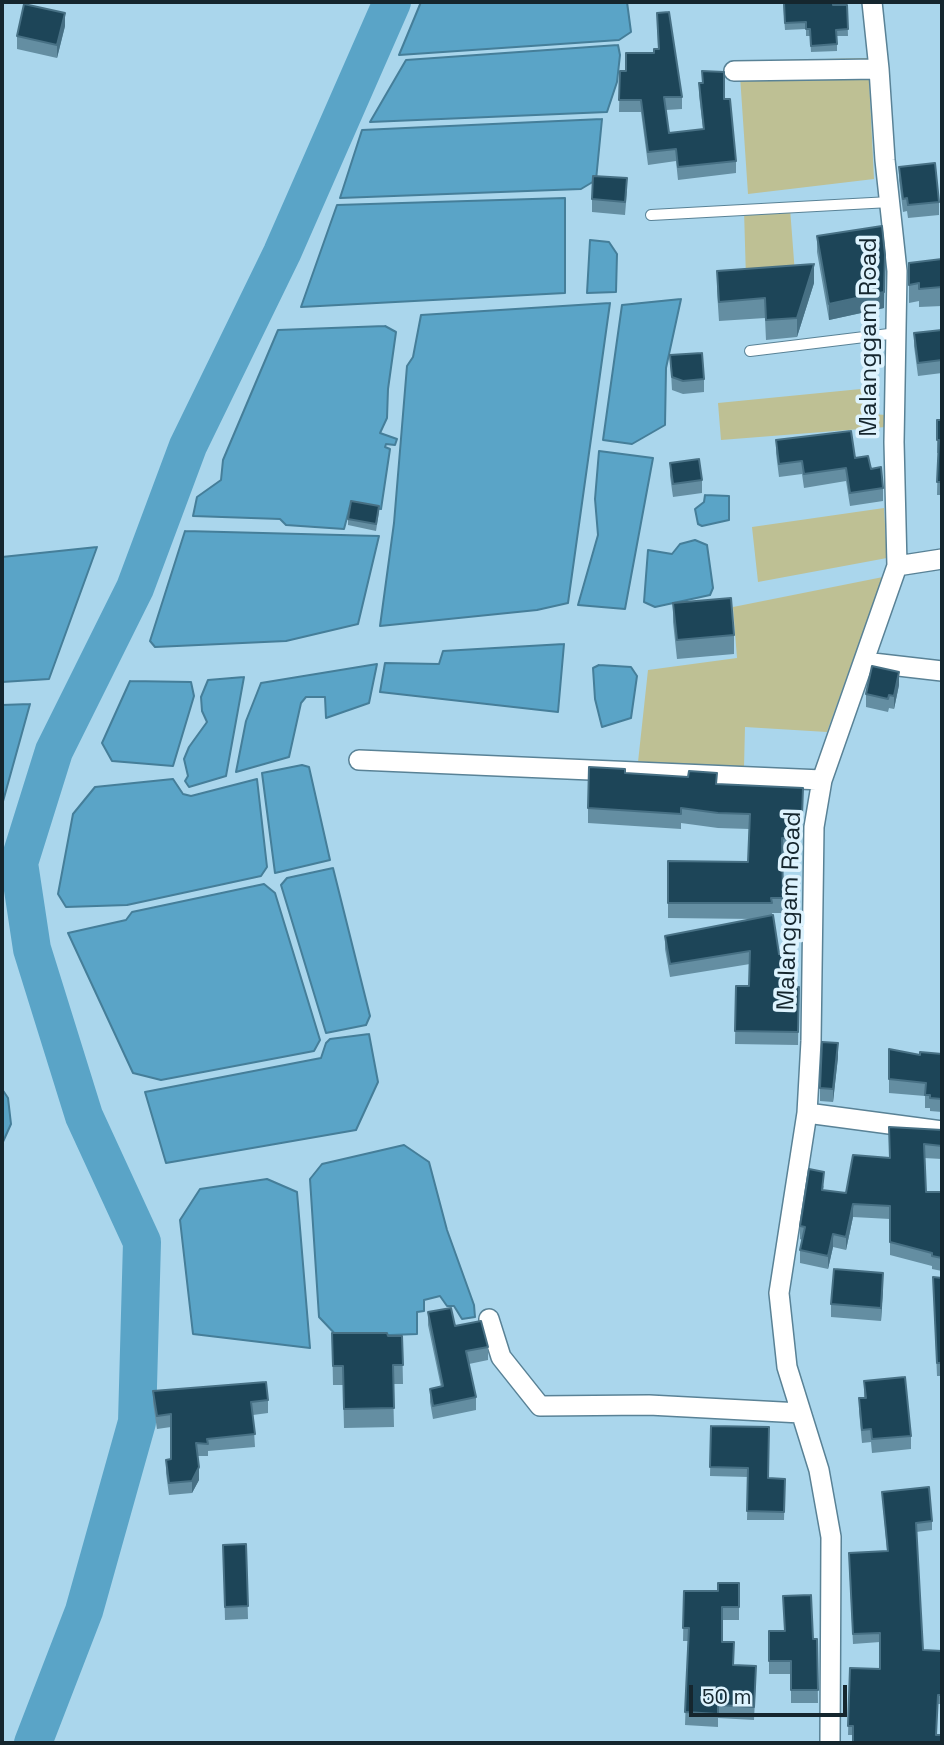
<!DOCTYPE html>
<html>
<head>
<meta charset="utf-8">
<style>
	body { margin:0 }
	#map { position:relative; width:944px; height:1745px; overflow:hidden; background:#aad6ec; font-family:"Space Grotesk",sans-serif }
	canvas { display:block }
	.frame { position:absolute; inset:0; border:4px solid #15262e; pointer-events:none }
	.scale { position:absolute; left:689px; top:1685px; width:158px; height:32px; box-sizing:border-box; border:4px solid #15262e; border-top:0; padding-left:9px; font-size:21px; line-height:24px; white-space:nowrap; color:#15262e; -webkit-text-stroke:5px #ddf3fe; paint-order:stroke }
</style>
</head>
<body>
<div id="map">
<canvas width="944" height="1745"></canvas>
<div class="frame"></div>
<div class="scale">50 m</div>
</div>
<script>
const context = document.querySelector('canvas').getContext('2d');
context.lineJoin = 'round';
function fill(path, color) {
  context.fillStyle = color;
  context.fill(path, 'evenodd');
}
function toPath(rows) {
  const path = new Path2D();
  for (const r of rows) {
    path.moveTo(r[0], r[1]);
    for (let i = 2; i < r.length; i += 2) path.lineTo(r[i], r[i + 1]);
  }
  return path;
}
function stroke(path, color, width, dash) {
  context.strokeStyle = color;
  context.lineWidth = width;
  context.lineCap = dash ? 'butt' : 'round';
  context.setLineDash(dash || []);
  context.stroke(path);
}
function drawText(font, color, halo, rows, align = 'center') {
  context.font = font + ' "Space Grotesk",sans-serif';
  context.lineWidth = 7;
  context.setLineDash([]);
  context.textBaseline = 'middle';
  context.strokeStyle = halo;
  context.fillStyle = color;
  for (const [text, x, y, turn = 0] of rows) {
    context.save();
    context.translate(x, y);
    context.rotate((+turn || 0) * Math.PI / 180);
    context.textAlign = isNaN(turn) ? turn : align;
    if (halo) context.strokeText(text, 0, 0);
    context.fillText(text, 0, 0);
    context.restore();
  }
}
fill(toPath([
	[868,58,874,179,748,194,739,61],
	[790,208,795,274,746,279,744,210],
	[871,388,872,414,886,415,886,427,721,440,718,403],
	[884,508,887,558,758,582,752,527],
	[883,577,827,732,745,727,744,767,638,762,648,670,737,658,733,607]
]), '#bec094');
const water = toPath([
	[421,2,627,2,631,32,619,40,399,55,421,2],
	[618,45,620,55,617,82,607,112,370,122,406,60,618,45],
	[602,119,596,180,581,189,340,198,362,130,602,119],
	[565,198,565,293,301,307,337,205,565,198],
	[590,240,609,242,617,254,616,292,587,293,590,240],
	[681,299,666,368,665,425,632,444,603,440,622,305,681,299],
	[610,303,568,603,537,610,380,626,394,523,407,366,413,357,421,315,610,303],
	[385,326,396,332,388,389,387,418,380,433,397,439,395,445,386,444,385,447,390,449,381,509,350,506,344,529,286,525,280,519,193,516,197,497,221,480,223,460,278,330,385,326],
	[599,451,653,458,625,609,578,605,598,535,595,499,599,451],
	[705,495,729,496,729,520,702,526,698,524,695,509,704,502,705,495],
	[185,531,379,536,358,624,286,641,155,647,150,641,185,531],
	[695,540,707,545,713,588,710,595,655,607,644,602,648,550,672,554,680,544,695,540],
	[97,547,49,679,2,682,2,557,97,547],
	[564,644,558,712,380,692,385,663,439,664,443,651,564,644],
	[377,664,369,703,326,718,325,697,306,697,301,703,289,757,236,772,246,721,261,683,377,664],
	[599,665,631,667,637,676,631,718,602,727,595,699,593,668,599,665],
	[244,677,226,776,189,787,185,781,188,776,184,759,189,747,207,722,202,711,201,697,208,680,244,677],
	[130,681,191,682,194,696,173,766,112,761,102,743,130,681],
	[30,704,2,805,2,705,30,704],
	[302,765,309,767,330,860,275,873,262,773,302,765],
	[173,779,183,794,191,796,257,779,267,867,261,876,127,905,66,907,58,894,73,814,95,787,173,779],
	[333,868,370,1016,366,1025,326,1033,281,885,287,878,333,868],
	[264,884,275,893,320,1040,314,1051,161,1080,133,1073,68,933,126,920,132,912,264,884],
	[369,1034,378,1082,356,1130,166,1163,145,1092,321,1058,326,1043,330,1039,369,1034],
	[2,1089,8,1098,11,1124,2,1144,2,1089],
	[404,1145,429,1162,447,1230,474,1305,475,1317,462,1319,454,1306,447,1306,440,1296,424,1300,424,1311,417,1312,417,1334,338,1337,319,1317,310,1179,322,1164,404,1145],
	[267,1179,297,1192,310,1348,193,1334,180,1220,200,1189,267,1179]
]);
fill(water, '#5aa4c7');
stroke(water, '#457e99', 2);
stroke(toPath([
	[33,1743,84,1611,137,1422,142,1242,84,1116,32,949,19,863,54,751,135,588,188,446,282,253,392,2]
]), '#5aa4c7', 38);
const service = toPath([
	[651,215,890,202],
	[750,351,897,333]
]);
const minor = toPath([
	[734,71,879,69],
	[897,566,942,559],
	[864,662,942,671],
	[359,760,822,780],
	[807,1113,942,1131],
	[489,1319,501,1357,540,1406,649,1405,801,1413],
	[830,1743,831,1537,819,1470,787,1367,779,1293,807,1113,811,1041,814,827,822,780,897,566,894,442,897,271,885,160,879,69,872,2]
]);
stroke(service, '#598296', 12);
stroke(minor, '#598296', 22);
stroke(service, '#fff', 10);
stroke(minor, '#fff', 19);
fill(toPath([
	[783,2,833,5,847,5,848,36,837,36,837,51,811,52,810,36,806,36,806,29,785,30],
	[657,13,682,97,682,109,666,110,669,133,703,129,699,95,699,83,702,83,702,71,724,99,736,161,736,173,678,180,676,161,648,165,641,112,619,112,620,71,626,71,658,49],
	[65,26,57,58,17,49,17,36],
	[899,167,939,202,939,215,908,218,907,211,903,212,899,180],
	[627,191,625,215,592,212,592,199],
	[817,236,884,308,829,320,817,252],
	[942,259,942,306,919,307,919,301,909,303,909,263],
	[717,271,814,283,797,337,766,340,765,318,719,321,717,291],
	[942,330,942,373,918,376,914,346,914,333],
	[670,355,704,379,704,392,683,394,672,390],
	[937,420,942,420,942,495,937,495,938,453,937,453],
	[776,440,855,458,871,469,883,488,883,501,850,506,846,481,804,488,802,474,779,477,776,453],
	[670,463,702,480,702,493,673,497,670,476],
	[379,512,376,531,348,525,348,519],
	[673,603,734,635,734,654,677,659,673,622],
	[899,685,894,709,889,708,888,712,866,707,866,694],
	[625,773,717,784,803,803,802,831,792,831,791,854,782,853,783,913,772,913,779,954,791,987,799,987,798,1045,735,1044,736,986,749,986,750,964,670,977,665,949,665,936,754,919,668,918,668,861,748,862,749,829,718,828,681,823,681,829,588,823,588,808],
	[889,1049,920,1055,942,1054,942,1112,930,1111,930,1108,925,1108,925,1096,889,1093],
	[838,1057,833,1102,820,1101,820,1088],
	[942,1130,942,1159,924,1158,926,1192,942,1192,942,1271,932,1269,932,1266,890,1255,890,1219,853,1217,846,1250,833,1247,828,1269,800,1263,800,1250,802,1240,800,1239,800,1226,824,1185,823,1190,846,1193,890,1158],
	[933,1277,942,1278,942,1376,937,1376],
	[883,1286,881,1321,831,1317,831,1304],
	[428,1312,455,1326,488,1347,488,1360,469,1364,476,1397,476,1410,433,1419,430,1402,430,1389,441,1387,428,1325],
	[332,1333,388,1336,402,1336,403,1384,393,1384,394,1427,344,1428,343,1385,333,1385],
	[864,1381,911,1436,911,1449,872,1453,871,1442,862,1443,859,1411,859,1398,864,1398],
	[153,1391,268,1400,268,1413,253,1415,255,1447,208,1451,208,1456,198,1456,199,1480,192,1493,169,1495,166,1473,166,1460,171,1459,171,1427,157,1429,153,1403],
	[711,1426,768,1478,785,1479,784,1520,747,1520,748,1477,710,1476],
	[882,1492,932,1521,932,1530,916,1532,923,1650,942,1651,942,1704,938,1704,853,1735,848,1735,850,1668,880,1669,880,1642,853,1644,849,1562,887,1551],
	[246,1544,248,1619,225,1620,223,1545],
	[739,1583,739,1620,722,1620,722,1642,733,1665,756,1679,754,1720,718,1718,718,1727,685,1725,688,1641,683,1641,684,1591,718,1591],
	[769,1631,817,1639,818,1703,791,1703,791,1674,769,1674]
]), '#648ea2');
fill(toPath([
	[65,13,65,26,57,58,57,45],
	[885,255,884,308,829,320,829,304],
	[814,264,814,283,797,337,797,318],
	[899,672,899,685,894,709,894,696],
	[838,1043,838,1057,833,1102,833,1089],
	[853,1204,853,1217,846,1250,846,1237],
	[833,1234,833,1247,828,1269,828,1256],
	[883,1273,883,1286,881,1321,881,1308],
	[199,1467,199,1480,192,1493,192,1481]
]), '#477084');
const building = toPath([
	[784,2,833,2,833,5,847,5,848,29,836,30,837,44,811,46,810,29,806,29,806,22,785,23,784,2],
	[24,4,65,13,57,45,17,36,24,4],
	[669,12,682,97,664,97,669,133,704,129,699,83,703,83,702,71,724,72,724,99,730,99,736,161,678,167,676,149,648,152,641,100,619,100,620,71,626,71,626,53,654,53,654,49,659,49,657,13,669,12],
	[935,163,939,202,908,205,907,198,903,199,899,167,935,163],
	[593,176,627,178,625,202,592,199,593,176],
	[882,226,885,255,884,292,829,304,817,236,882,226],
	[942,259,942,287,919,289,919,283,909,285,909,263,942,259],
	[814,264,797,318,766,320,765,298,719,302,717,271,814,264],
	[942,330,942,360,918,363,914,333,942,330],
	[702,353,704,379,683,381,672,377,670,355,702,353],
	[937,420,942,420,942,482,937,482,939,440,937,440,937,420],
	[851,431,855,458,868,456,871,469,881,467,883,488,850,493,846,468,804,474,802,461,779,464,776,440,851,431],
	[699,459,702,480,673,484,670,463,699,459],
	[351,501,379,506,376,524,348,519,351,501],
	[731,598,734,635,677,640,673,603,731,598],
	[872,666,899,672,894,696,889,695,888,699,866,694,872,666],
	[589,767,625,769,625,773,688,777,689,771,717,773,716,784,803,788,802,816,792,815,791,839,782,838,783,898,771,898,772,903,668,903,668,861,748,862,750,814,718,813,681,808,681,814,588,808,589,767],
	[773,915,779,954,791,954,791,987,799,987,798,1032,735,1031,736,986,749,986,750,951,670,964,665,936,773,915],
	[822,1042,838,1043,833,1089,820,1088,822,1042],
	[889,1049,920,1055,920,1052,942,1054,942,1099,930,1098,930,1095,925,1095,926,1083,889,1079,889,1049],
	[889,1127,942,1130,942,1146,924,1144,926,1192,942,1192,942,1258,932,1256,932,1253,890,1242,890,1206,853,1204,846,1237,833,1234,828,1256,800,1250,805,1227,800,1226,809,1169,824,1172,822,1190,846,1193,853,1155,890,1158,889,1127],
	[834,1269,883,1273,881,1308,831,1304,834,1269],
	[933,1277,942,1278,942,1363,937,1363,933,1277],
	[451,1308,455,1326,481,1321,488,1347,466,1351,476,1397,433,1406,430,1389,443,1386,428,1312,451,1308],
	[332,1333,387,1333,388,1336,402,1336,403,1365,393,1365,394,1408,344,1409,343,1366,333,1366,332,1333],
	[905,1377,911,1436,872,1439,871,1429,862,1430,859,1398,866,1398,864,1381,905,1377],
	[266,1382,268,1400,251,1402,255,1434,207,1439,208,1444,196,1443,199,1467,192,1481,169,1483,166,1460,171,1459,171,1414,157,1416,153,1391,266,1382],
	[711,1426,769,1427,768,1478,785,1479,784,1512,747,1511,748,1468,710,1467,711,1426],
	[929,1487,932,1521,916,1523,923,1650,942,1651,942,1695,938,1695,936,1735,942,1735,942,1743,853,1743,853,1726,848,1726,850,1668,880,1669,880,1633,853,1634,849,1553,888,1551,882,1492,929,1487],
	[246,1544,248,1606,225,1607,223,1545,246,1544],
	[718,1583,739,1583,739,1607,722,1607,722,1642,734,1642,733,1665,756,1666,754,1707,718,1705,718,1714,685,1712,689,1628,683,1628,684,1591,718,1591,718,1583],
	[811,1595,813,1639,817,1639,818,1690,791,1690,791,1661,769,1661,769,1631,785,1631,783,1596,811,1595]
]);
fill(building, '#1d4558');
stroke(building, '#477084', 2);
drawText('24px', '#15262e', '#ddf3fe', [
	["Malanggam Road",869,337,-90],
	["Malanggam Road",790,911,-88]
]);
</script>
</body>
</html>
